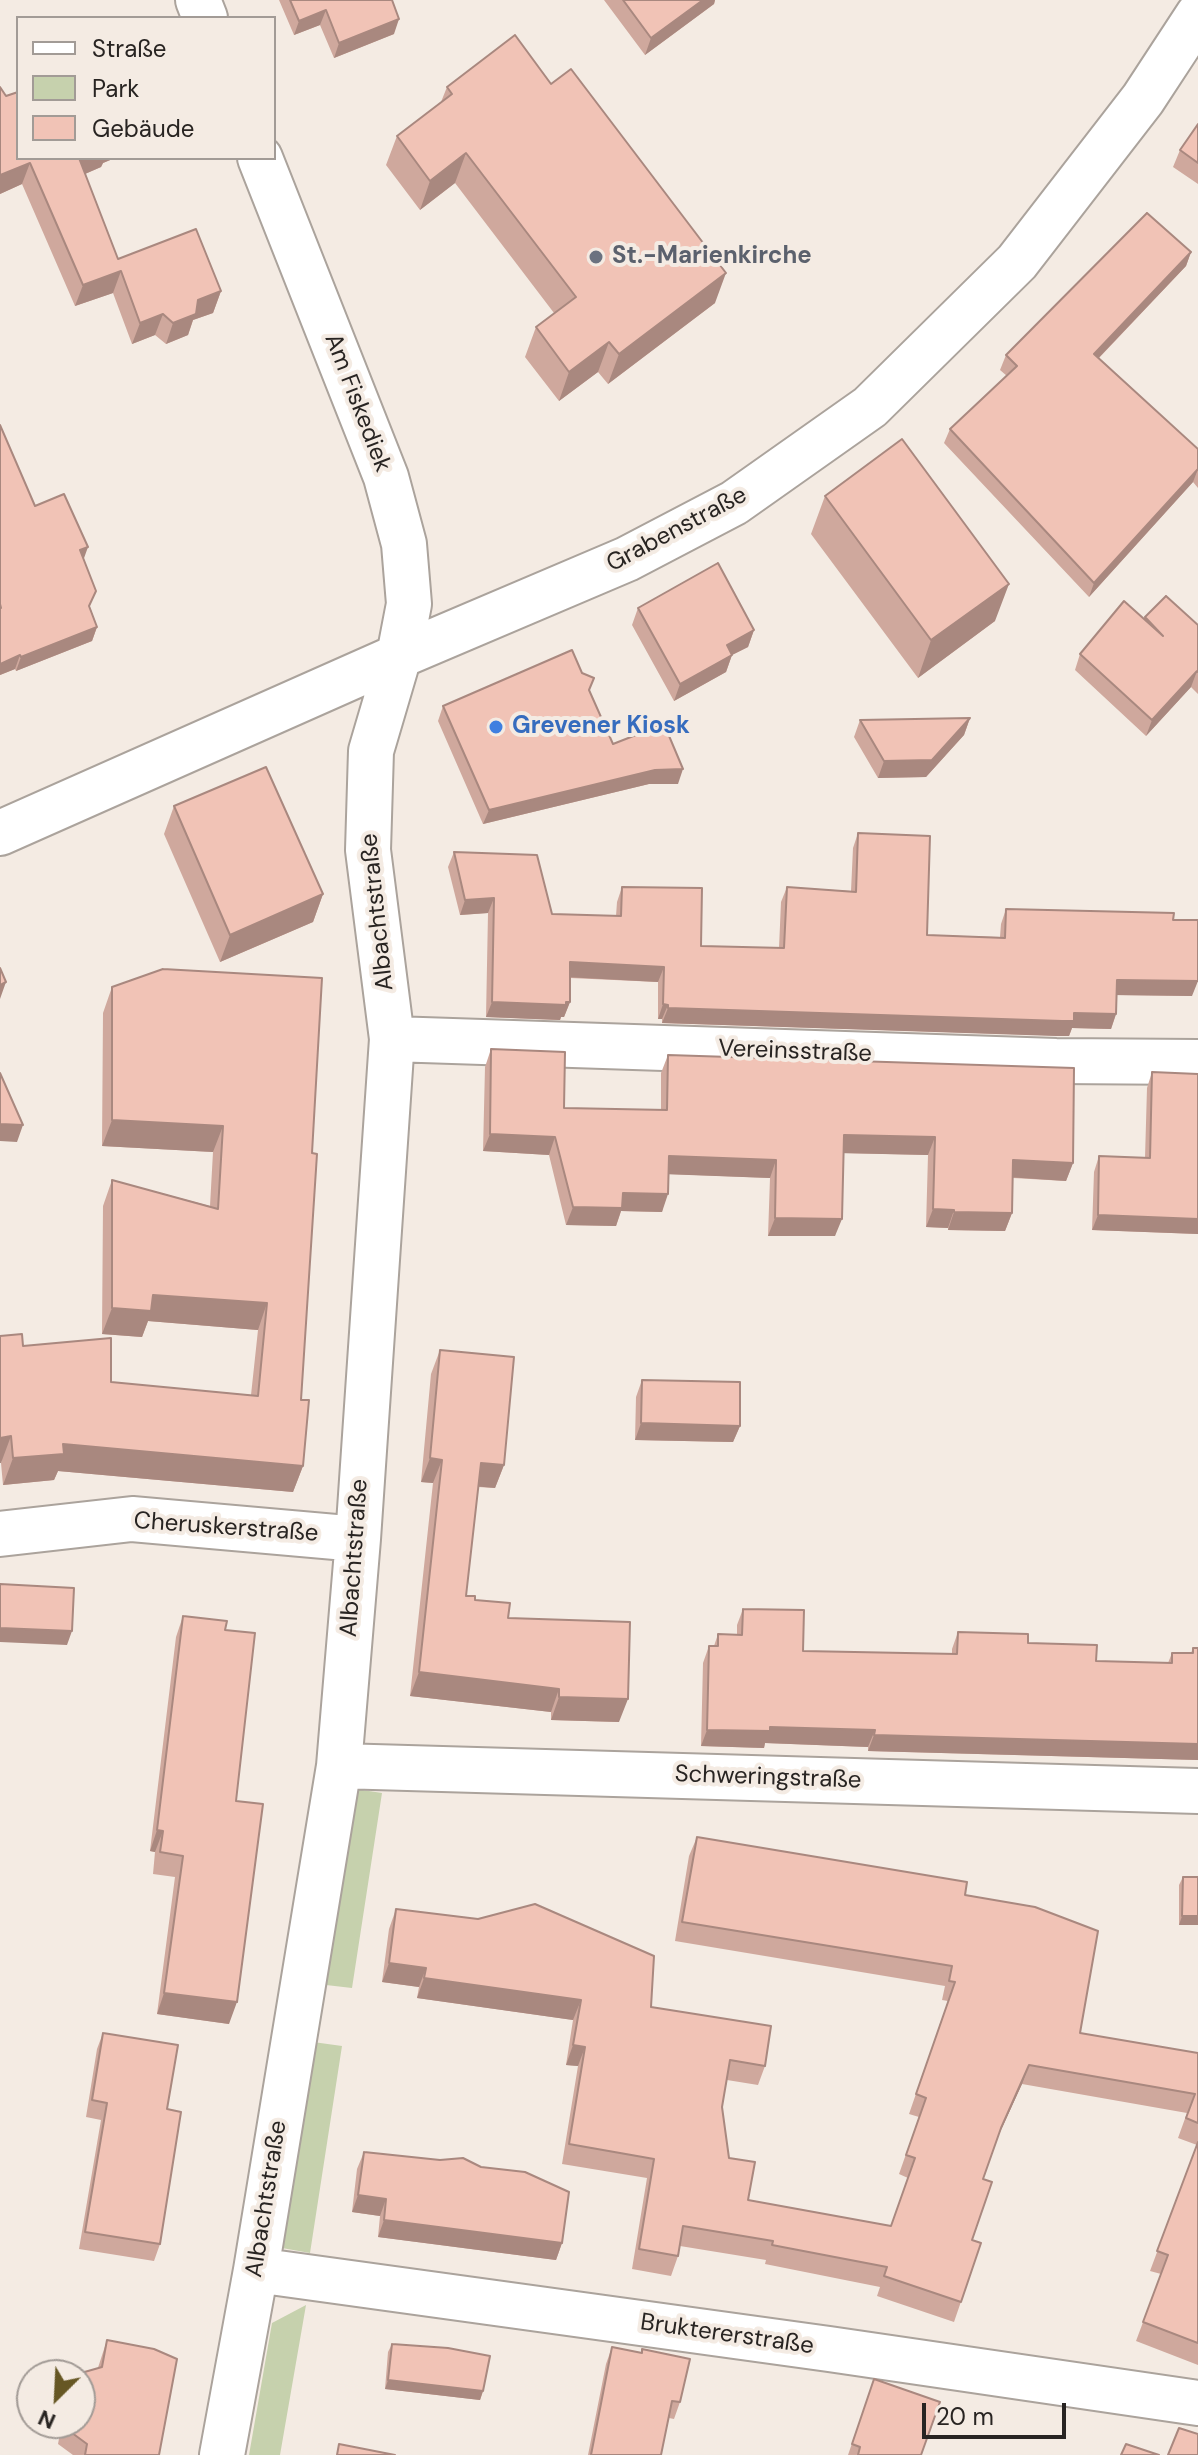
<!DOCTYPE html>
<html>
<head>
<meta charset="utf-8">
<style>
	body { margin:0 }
	#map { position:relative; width:1198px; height:2455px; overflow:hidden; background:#f4ebe3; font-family:"DM Sans",sans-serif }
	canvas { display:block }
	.legend { position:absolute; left:16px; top:16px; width:260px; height:144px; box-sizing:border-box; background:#f4ebe3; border:2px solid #a29b96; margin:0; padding:10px 14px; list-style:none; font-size:24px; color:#282422 }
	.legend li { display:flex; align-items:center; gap:16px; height:40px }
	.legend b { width:40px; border:2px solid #a29b96 }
	.north { position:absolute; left:16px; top:2359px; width:80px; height:80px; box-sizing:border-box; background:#f4ebe3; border:2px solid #a29b96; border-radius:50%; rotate:204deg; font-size:22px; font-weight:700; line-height:32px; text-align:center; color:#282422 }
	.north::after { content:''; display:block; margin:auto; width:28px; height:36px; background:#665724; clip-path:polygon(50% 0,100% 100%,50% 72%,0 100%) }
	.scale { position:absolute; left:922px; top:2403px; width:144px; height:36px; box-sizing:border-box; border:4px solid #282422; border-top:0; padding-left:10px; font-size:24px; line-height:28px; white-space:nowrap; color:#282422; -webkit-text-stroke:6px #f4ebe3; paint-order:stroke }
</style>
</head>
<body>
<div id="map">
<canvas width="1198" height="2455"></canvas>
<ul class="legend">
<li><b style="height:10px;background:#fff"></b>Straße</li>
<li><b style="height:22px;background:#c6d1ad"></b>Park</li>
<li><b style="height:22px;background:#f1c3b6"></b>Gebäude</li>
</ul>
<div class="north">N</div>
<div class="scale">20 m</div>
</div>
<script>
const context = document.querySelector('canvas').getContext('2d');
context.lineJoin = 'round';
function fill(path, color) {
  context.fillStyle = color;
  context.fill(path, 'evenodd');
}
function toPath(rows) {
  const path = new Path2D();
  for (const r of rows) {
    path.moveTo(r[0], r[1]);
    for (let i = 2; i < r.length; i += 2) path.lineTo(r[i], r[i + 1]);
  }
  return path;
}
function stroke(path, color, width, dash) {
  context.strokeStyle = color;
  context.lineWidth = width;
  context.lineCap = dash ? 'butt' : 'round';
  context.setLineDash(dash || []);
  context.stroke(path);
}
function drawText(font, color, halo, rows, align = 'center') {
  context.font = font + ' "DM Sans",sans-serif';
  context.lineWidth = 8;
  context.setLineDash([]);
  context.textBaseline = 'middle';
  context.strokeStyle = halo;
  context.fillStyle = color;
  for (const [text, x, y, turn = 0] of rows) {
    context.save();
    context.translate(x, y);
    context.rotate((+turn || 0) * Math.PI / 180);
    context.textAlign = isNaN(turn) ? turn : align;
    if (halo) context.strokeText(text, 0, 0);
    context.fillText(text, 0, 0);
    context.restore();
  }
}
fill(toPath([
	[356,1789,382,1793,352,1988,326,1985],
	[313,2042,342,2046,310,2253,282,2248],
	[306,2305,280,2455,249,2455,272,2323]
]), '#c6d1ad');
const minor = toPath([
	[198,0,205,18],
	[0,833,399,656,627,559,734,503,870,407,1017,262,1143,99,1198,15],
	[392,1039,1056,1061,1198,1062],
	[0,1534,132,1519,358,1539],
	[339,1766,1198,1791],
	[256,2270,829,2349,1198,2403],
	[222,2455,256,2270,339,1766,358,1539,392,1039,368,850,371,751,399,656,409,604,404,544,386,477,260,158]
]);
stroke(minor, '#aba39c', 48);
stroke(minor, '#fff', 44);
fill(toPath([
	[279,0,392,0,394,34,334,58,320,25,294,35],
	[604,0,715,0,714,4,645,55],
	[0,87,18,158,115,158,103,163,101,167,85,174,118,259,221,291,213,313,193,320,188,335,166,344,155,335,132,344,113,293,75,306,22,184,0,194],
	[447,87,715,303,608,384,598,372,559,401,525,357,536,327,554,313,455,183,420,210,386,165,397,136,441,102],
	[1198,124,1198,184,1173,167,1180,150],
	[1191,252,1186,266,1099,358,1198,449,1198,488,1193,482,1089,597,944,443,950,429,1007,376,1000,370,1006,355],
	[0,425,35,506,84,559,90,607,97,627,92,641,16,671,15,669,0,675],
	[825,496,995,621,918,678,811,534],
	[638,608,754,630,748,647,732,655,726,672,674,701,632,625],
	[1145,617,1198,625,1198,694,1191,687,1146,736,1075,670,1080,654,1144,620],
	[589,690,613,744,678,784,649,784,483,824,438,721,443,706],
	[970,718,964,735,926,777,878,778,854,737,860,720],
	[174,806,323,894,313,922,220,962,164,834],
	[858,833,927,935,1000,937,1001,924,1006,909,1173,920,1192,996,1117,995,1116,1014,1111,1029,1072,1028,1069,1036,662,1023,662,1019,658,1019,658,982,570,978,570,1002,564,1017,561,1017,560,1020,486,1017,488,913,460,915,448,867,454,852,552,914,616,916,617,902,622,887,701,946,779,948,781,902,787,887,851,891,853,848],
	[112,987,312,1153,301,1400,303,1466,293,1492,58,1471,54,1480,3,1485,1,1463,23,1346,111,1382,251,1395,258,1330,148,1321,142,1337,102,1334,103,1206,112,1180,210,1206,213,1152,102,1146,103,1013],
	[491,1049,564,1108,661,1110,661,1073,668,1055,1073,1163,1066,1181,1013,1178,1012,1213,1005,1231,948,1230,948,1228,926,1227,928,1155,843,1153,835,1236,768,1236,770,1178,669,1174,662,1212,621,1211,616,1226,566,1225,549,1155,483,1151,485,1067],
	[1152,1072,1198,1234,1092,1230,1094,1172,1099,1156,1145,1158,1147,1088],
	[440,1350,504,1465,495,1488,478,1487,466,1596,508,1618,619,1722,551,1720,551,1712,410,1696,433,1483,421,1482,431,1374],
	[642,1380,740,1426,733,1442,635,1440,636,1397],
	[743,1609,803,1651,952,1654,952,1649,958,1632,1028,1643,1096,1661,1168,1663,1172,1653,1191,1653,1193,1648,1198,1648,1198,1760,868,1751,868,1747,765,1743,764,1748,701,1746,703,1663,709,1646,714,1646,718,1634,737,1634,737,1625],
	[183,1616,225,1630,236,1801,229,2024,157,2014,175,1877,153,1874,155,1852,150,1851,176,1637],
	[697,1837,965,1895,1080,2033,1198,2053,1198,2365,1136,2341,1161,2274,1150,2271,1197,2145,1178,2138,1187,2113,1022,2084,995,2143,983,2179,972,2240,981,2243,954,2322,877,2296,880,2287,765,2264,766,2260,680,2246,678,2256,671,2276,632,2269,647,2178,562,2164,578,2066,566,2065,573,2020,417,1998,419,1987,382,1982,389,1929,396,1909,651,2007,765,2066,758,2085,727,2080,722,2107,729,2158,748,2200,891,2226,908,2178,899,2174,919,2117,909,2114,948,2001,942,2000,945,1986,675,1941,689,1856],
	[1183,1877,1198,1877,1198,1925,1179,1925,1179,1885],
	[103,2033,167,2109,160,2244,154,2261,79,2249,101,2120,86,2117,97,2049],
	[364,2152,481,2167,562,2243,556,2260,378,2237,380,2216,352,2212,357,2169],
	[107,2340,159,2455,73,2455,58,2444,62,2423,80,2423],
	[392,2344,483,2391,480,2400,385,2389,388,2352],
	[612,2347,641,2353,642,2349,680,2402,674,2419,669,2418,661,2455,588,2455,606,2364],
	[874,2379,921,2455,848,2455]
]), '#cfa89d');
fill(toPath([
	[703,0,715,0,714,4,645,55,651,38],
	[326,10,320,25,294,35,299,21],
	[399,19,394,34,334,58,339,43],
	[466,153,455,183,420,210,430,181],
	[80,158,115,158,103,163,101,167,71,180],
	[30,163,22,184,0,194,0,175],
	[1191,252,1186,266,1089,368,1094,354],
	[121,271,113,293,75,306,83,285],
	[726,273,715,303,608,384,619,354],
	[221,291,213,313,193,320,188,335,166,344,173,323,198,300],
	[163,314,155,335,132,344,140,323],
	[609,342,598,372,559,401,569,372],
	[1198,469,1193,482,1089,597,1094,583],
	[88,547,83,561,80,550],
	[1009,584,995,621,918,678,931,640],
	[97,627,92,641,16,671,21,657],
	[754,630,748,647,732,655,726,672,674,701,680,684,727,645],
	[20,655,15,669,0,675,0,664],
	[1197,671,1191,687,1146,736,1152,720],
	[970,718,964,735,926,777,878,778,884,761],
	[683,769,678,784,649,784,483,824,489,810,655,770],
	[323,894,313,922,220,962,230,935],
	[494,898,488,913,460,915,465,900],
	[570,962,664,967,658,982,565,977],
	[1117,980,1198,981,1192,996,1112,995],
	[6,982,0,999,0,985],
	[492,1002,570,1002,564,1017,561,1017,560,1020,486,1017],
	[663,1004,668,1005,662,1019,658,1019],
	[668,1008,1074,1013,1116,1014,1111,1029,1072,1028,1069,1036,1056,1036,662,1023],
	[112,1120,223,1126,213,1152,102,1146],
	[0,1124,23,1125,17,1142,0,1141],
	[490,1134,555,1137,549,1155,483,1151],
	[844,1135,935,1137,928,1155,837,1153],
	[669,1156,776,1160,770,1178,662,1174],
	[1013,1160,1073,1163,1066,1181,1007,1177],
	[623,1193,668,1194,662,1212,621,1211,616,1226,566,1225,573,1207],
	[933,1209,954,1210,948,1228,926,1227],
	[954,1212,1012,1213,1005,1231,948,1230],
	[1098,1215,1198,1219,1198,1234,1092,1230],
	[775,1218,842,1219,835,1236,768,1236],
	[153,1295,267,1303,258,1330,148,1321,142,1337,102,1334,112,1308],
	[641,1423,740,1426,733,1442,635,1440],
	[11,1436,1,1463,0,1463,0,1438],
	[63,1444,303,1466,293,1492,58,1471,54,1480,3,1485,13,1458],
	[430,1458,442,1460,433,1483,421,1482],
	[481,1463,504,1465,495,1488,472,1486],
	[0,1628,72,1631,67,1645,0,1642],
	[419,1672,559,1689,551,1712,410,1696],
	[559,1697,628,1699,619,1722,551,1720],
	[770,1727,875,1730,868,1747,765,1743,764,1748,701,1746,707,1730],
	[874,1735,1198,1744,1198,1760,868,1751],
	[157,1830,163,1831,155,1852,150,1851],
	[1182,1916,1198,1916,1198,1925,1179,1925],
	[389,1963,426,1968,419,1987,382,1982],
	[424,1978,581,2000,573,2020,417,1998],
	[164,1993,237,2002,229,2024,157,2014],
	[573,2045,585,2047,578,2066,566,2065],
	[1029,2065,1022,2084,993,2147,1001,2128],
	[358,2195,386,2199,380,2216,352,2212],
	[384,2220,562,2243,556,2260,378,2237],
	[388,2380,483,2391,480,2400,385,2389]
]), '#a9887f');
const building = toPath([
	[290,0,392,0,399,19,339,43,326,10,299,21,290,0],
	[623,0,703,0,651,38,623,0],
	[515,35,551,84,571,69,726,273,619,354,609,342,569,372,536,327,576,297,466,153,430,181,397,136,452,94,447,87,515,35],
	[0,87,6,96,18,92,18,158,80,158,79,158,118,259,196,229,221,291,198,300,196,314,173,323,163,314,140,323,121,271,83,285,30,163,0,175,0,87],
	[1198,124,1198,163,1180,150,1198,124],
	[1147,213,1191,252,1094,354,1198,449,1198,469,1094,583,950,429,1017,366,1006,355,1147,213],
	[0,425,35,506,64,494,88,547,80,550,96,591,89,606,97,627,21,657,20,655,0,664,0,608,1,608,0,604,0,425],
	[902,439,1009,584,931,640,825,496,902,439],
	[718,563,754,630,727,645,732,655,680,684,638,608,718,563],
	[1166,596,1198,625,1198,672,1197,671,1152,720,1080,654,1124,601,1163,636,1145,617,1166,596],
	[572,650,582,673,594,678,589,690,613,744,664,724,683,769,655,770,489,810,443,706,572,650],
	[970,718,932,760,884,761,860,720,970,718],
	[266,767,323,894,230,935,174,806,266,767],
	[858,833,930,836,927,935,1005,938,1006,909,1174,913,1173,920,1198,920,1198,981,1117,980,1116,1014,1074,1013,1074,1021,1062,1021,668,1008,668,1005,663,1004,664,967,570,962,570,1002,566,1002,566,1005,492,1002,494,898,465,900,454,852,537,855,552,914,621,916,622,887,702,888,701,946,784,948,787,887,856,892,858,833],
	[0,968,6,982,0,985,0,968],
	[163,969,322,978,312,1153,317,1154,301,1400,309,1400,303,1466,63,1444,64,1454,13,1458,11,1436,0,1438,0,1336,22,1334,23,1346,111,1338,111,1382,258,1396,267,1303,153,1295,151,1311,112,1308,112,1180,218,1209,223,1126,112,1120,112,987,163,969],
	[491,1049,565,1052,564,1108,667,1110,668,1055,1074,1068,1073,1163,1013,1160,1012,1213,954,1212,954,1210,933,1209,935,1137,844,1135,842,1219,775,1218,776,1160,669,1156,668,1194,623,1193,622,1208,573,1207,555,1137,490,1134,491,1049],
	[1152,1072,1198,1074,1198,1219,1098,1215,1099,1156,1150,1158,1152,1072],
	[0,1073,23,1125,0,1124,0,1073],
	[440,1350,514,1357,504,1465,481,1463,466,1596,475,1596,475,1600,510,1603,508,1618,630,1622,628,1699,559,1697,559,1689,419,1672,442,1460,430,1458,440,1350],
	[642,1380,740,1382,740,1426,641,1423,642,1380],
	[0,1584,74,1588,72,1631,0,1628,0,1584],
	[743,1609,804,1610,803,1651,957,1654,958,1632,1028,1634,1028,1643,1097,1645,1096,1661,1172,1663,1172,1653,1193,1653,1193,1648,1198,1648,1198,1744,874,1735,875,1730,770,1727,770,1731,707,1730,709,1646,718,1646,718,1634,742,1635,743,1609],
	[183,1616,227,1621,225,1630,255,1633,236,1801,263,1804,237,2002,164,1993,183,1856,160,1852,163,1831,157,1830,183,1616],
	[697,1837,967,1882,965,1895,1035,1907,1098,1931,1080,2033,1198,2053,1198,2123,1186,2118,1195,2094,1029,2065,1001,2128,983,2179,992,2182,972,2240,981,2243,961,2302,884,2276,887,2267,772,2245,773,2241,683,2226,678,2256,639,2249,654,2159,569,2144,585,2047,573,2045,581,2000,424,1978,426,1968,389,1963,396,1909,478,1919,535,1904,654,1956,651,2007,771,2026,765,2066,730,2060,722,2107,729,2158,755,2162,748,2200,891,2226,915,2158,906,2155,926,2098,916,2094,955,1982,949,1981,952,1966,682,1922,697,1837],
	[1183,1877,1198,1877,1198,1916,1182,1916,1183,1877],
	[103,2033,178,2045,167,2109,181,2112,160,2244,85,2232,107,2103,92,2100,103,2033],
	[1198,2142,1198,2343,1143,2322,1168,2255,1157,2251,1198,2142],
	[364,2152,440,2160,463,2158,481,2167,525,2172,569,2192,562,2243,384,2220,386,2199,358,2195,364,2152],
	[107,2340,154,2349,177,2359,159,2455,85,2455,87,2444,64,2427,65,2423,80,2423,80,2375,74,2375,102,2367,107,2340],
	[392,2344,448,2348,490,2356,483,2391,388,2380,392,2344],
	[612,2347,642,2353,642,2349,690,2359,680,2402,672,2401,661,2455,591,2455,612,2347],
	[874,2379,940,2402,921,2455,858,2455,860,2447,852,2444,874,2379],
	[1179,2428,1198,2434,1198,2455,1168,2455,1179,2428],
	[339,2444,395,2455,337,2455,339,2444],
	[1126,2444,1159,2455,1121,2455,1126,2444]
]);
fill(building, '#f1c3b6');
stroke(building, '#a9887f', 2);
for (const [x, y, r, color] of [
	[596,257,8,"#6b7280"],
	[496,727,8,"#3f7fe0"]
]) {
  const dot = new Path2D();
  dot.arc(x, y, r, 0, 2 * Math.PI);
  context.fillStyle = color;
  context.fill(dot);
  stroke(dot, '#f4ebe3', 3);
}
drawText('bold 24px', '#5b616d', '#f4ebe3', [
	["St.-Marienkirche",612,257]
], 'left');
drawText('24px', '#282422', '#f4ebe3', [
	["Am Fiskediek",357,403,69],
	["Grabenstraße",677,530,-28],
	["Albachtstraße",378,912,-96],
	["Vereinsstraße",795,1052,2],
	["Cheruskerstraße",226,1528,4],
	["Albachtstraße",355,1558,-86],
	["Schweringstraße",768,1778,2],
	["Albachtstraße",267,2199,-81],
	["Bruktererstraße",727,2335,8]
]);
drawText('bold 24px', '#366cbe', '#f4ebe3', [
	["Grevener Kiosk",512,727]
], 'left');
</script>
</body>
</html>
